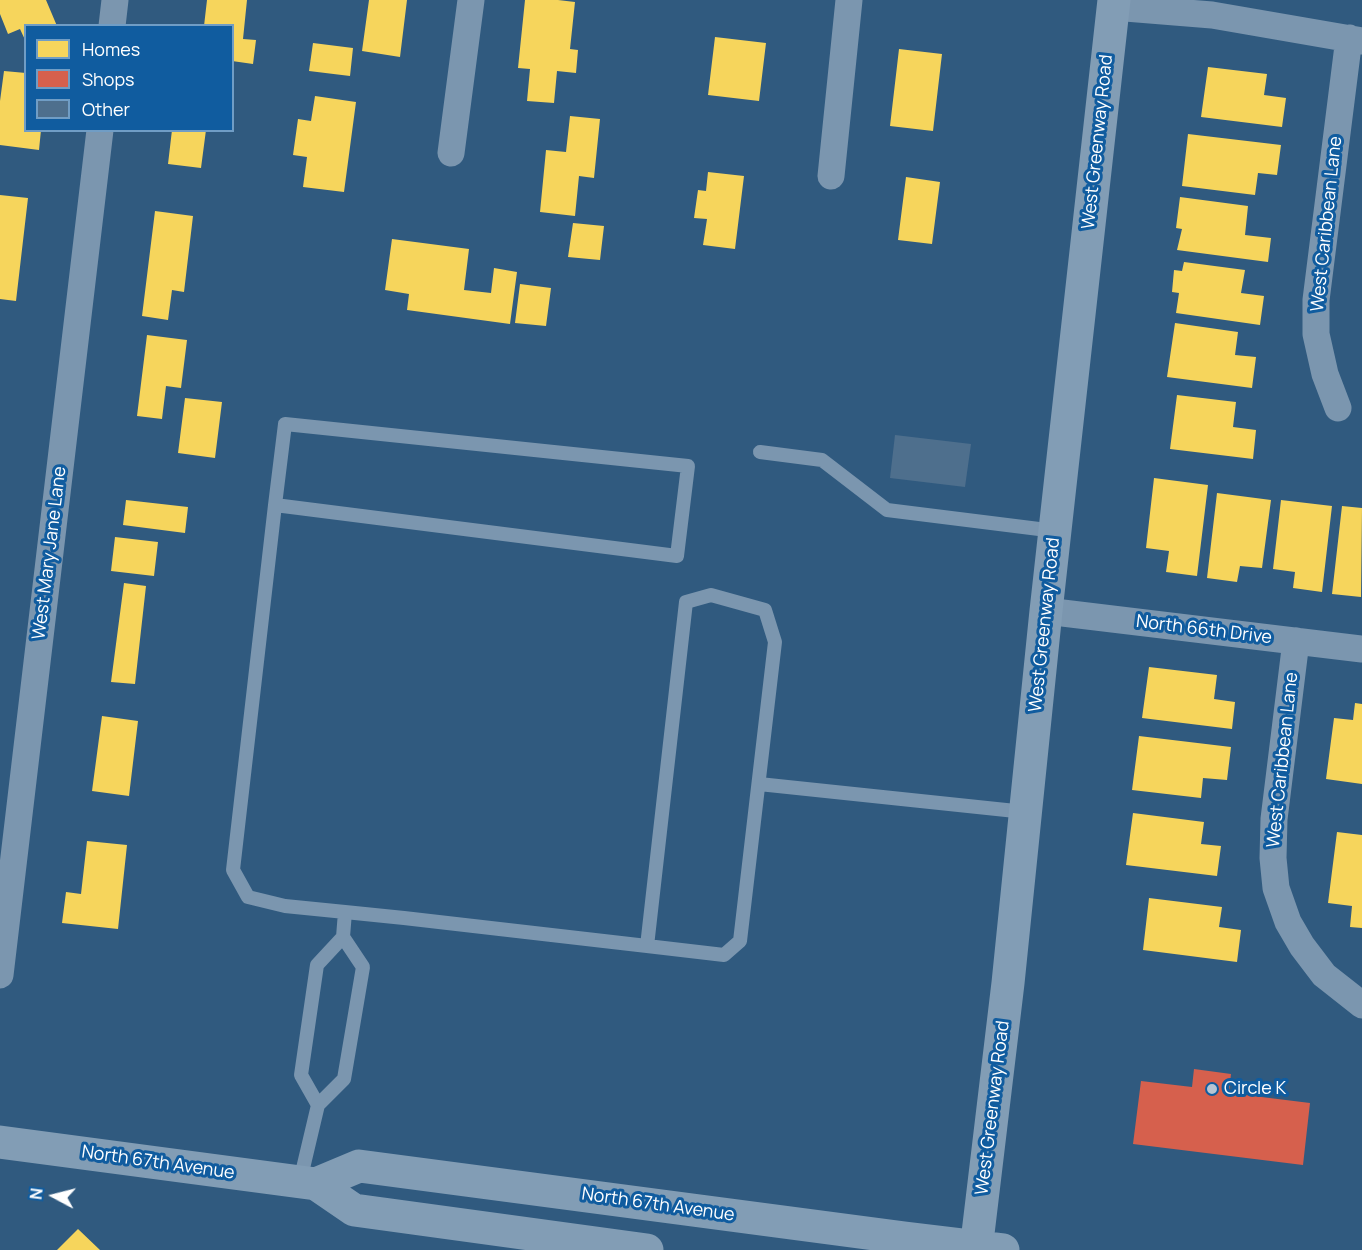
<!DOCTYPE html>
<html>
<head>
<meta charset="utf-8">
<style>
	body { margin:0 }
	#map { position:relative; width:1362px; height:1250px; overflow:hidden; background:#305a7f; font-family:Manrope,sans-serif }
	canvas { display:block }
	.legend { position:absolute; left:24px; top:24px; width:210px; height:108px; box-sizing:border-box; background:#105c9f; border:2px solid #709dc5; margin:0; padding:8px 10px; list-style:none; font-size:18px; color:#fff }
	.legend li { display:flex; align-items:center; gap:12px; height:30px }
	.legend b { width:30px; border:2px solid #709dc5 }
	.north { position:absolute; left:24px; top:1166px; width:60px; height:60px; -webkit-text-stroke:4px #105c9f; paint-order:stroke; rotate:277deg; font-size:16px; font-weight:700; line-height:24px; text-align:center; color:#fff }
	.north::after { content:''; display:block; margin:auto; width:21px; height:27px; background:#fff; clip-path:polygon(50% 0,100% 100%,50% 72%,0 100%) }
</style>
</head>
<body>
<div id="map">
<canvas width="1362" height="1250"></canvas>
<ul class="legend">
<li><b style="height:16px;background:#f6d55c"></b>Homes</li>
<li><b style="height:16px;background:#d6604d"></b>Shops</li>
<li><b style="height:16px;background:#4e6f8d"></b>Other</li>
</ul>
<div class="north">N</div>
</div>
<script>
const context = document.querySelector('canvas').getContext('2d');
context.lineJoin = 'round';
function fill(path, color) {
  context.fillStyle = color;
  context.fill(path, 'evenodd');
}
function toPath(rows) {
  const path = new Path2D();
  for (const r of rows) {
    path.moveTo(r[0], r[1]);
    for (let i = 2; i < r.length; i += 2) path.lineTo(r[i], r[i + 1]);
  }
  return path;
}
function stroke(path, color, width, dash) {
  context.strokeStyle = color;
  context.lineWidth = width;
  context.lineCap = dash ? 'butt' : 'round';
  context.setLineDash(dash || []);
  context.stroke(path);
}
function drawText(font, color, halo, rows, align = 'center') {
  context.font = font + ' Manrope,sans-serif';
  context.lineWidth = 6;
  context.setLineDash([]);
  context.textBaseline = 'middle';
  context.strokeStyle = halo;
  context.fillStyle = color;
  for (const [text, x, y, turn = 0] of rows) {
    context.save();
    context.translate(x, y);
    context.rotate((+turn || 0) * Math.PI / 180);
    context.textAlign = isNaN(turn) ? turn : align;
    if (halo) context.strokeText(text, 0, 0);
    context.fillText(text, 0, 0);
    context.restore();
  }
}
fill(toPath([
	[0,0,46,0,57,26,26,26,26,42,20,29,8,34,0,14],
	[207,0,247,0,243,39,256,40,253,64,232,61,232,26,204,26],
	[369,0,407,0,400,57,362,51],
	[525,0,558,0,575,2,570,49,578,50,576,73,557,71,554,103,527,101,530,69,518,68],
	[715,37,766,43,759,101,708,95],
	[313,43,353,48,350,76,309,71],
	[899,49,942,54,933,131,890,126],
	[1208,67,1267,74,1264,95,1286,98,1282,127,1201,117],
	[4,71,26,73,26,130,41,130,39,150,0,145,0,101],
	[315,96,356,102,344,192,303,187,307,157,293,155,298,119,311,121],
	[570,116,600,119,594,178,579,176,575,216,540,212,546,150,566,152],
	[172,130,206,130,201,168,168,164],
	[1188,134,1281,145,1277,175,1258,173,1255,195,1182,186],
	[708,172,744,176,735,249,703,245,707,219,694,218,698,190,706,191],
	[906,177,940,182,932,244,898,240],
	[0,195,28,198,16,301,0,299],
	[1180,197,1248,206,1245,235,1271,238,1268,262,1177,250,1182,229,1176,228],
	[155,211,193,216,184,292,172,290,168,320,142,316],
	[573,223,604,226,600,260,568,257],
	[392,239,469,249,464,290,491,293,494,268,517,272,510,324,407,310,409,294,385,290],
	[1184,262,1245,270,1241,293,1264,296,1260,325,1176,313,1179,293,1172,292,1174,270,1182,271],
	[520,284,551,288,546,326,515,323],
	[1175,323,1238,332,1235,355,1256,357,1252,388,1167,377],
	[147,335,187,340,181,388,166,386,162,419,137,416],
	[1177,395,1236,402,1233,427,1256,430,1253,459,1170,449],
	[185,398,222,402,215,458,178,453],
	[1154,478,1208,485,1197,576,1166,572,1169,551,1146,548],
	[1217,493,1271,500,1262,568,1240,566,1237,582,1207,578],
	[126,500,188,507,185,533,123,525],
	[1281,500,1332,506,1322,592,1293,588,1295,572,1273,569],
	[1342,506,1362,508,1361,597,1332,594],
	[115,537,158,542,154,576,111,571],
	[124,583,146,586,135,684,111,682],
	[1149,667,1217,675,1214,699,1235,702,1232,729,1142,718],
	[1355,703,1362,704,1362,784,1326,779,1334,718,1353,720],
	[102,716,138,721,129,796,92,791],
	[1139,736,1231,747,1227,780,1203,778,1201,798,1132,790],
	[1133,813,1204,822,1201,844,1221,846,1217,876,1126,865],
	[1337,832,1362,835,1362,928,1350,927,1352,906,1328,903],
	[87,841,127,845,118,929,62,923,66,892,81,894],
	[1149,898,1222,907,1219,927,1241,930,1237,962,1143,950],
	[78,1229,100,1250,57,1250]
]), '#f6d55c');
fill(toPath([
	[1194,1069,1231,1074,1229,1093,1310,1103,1303,1165,1133,1144,1141,1081,1192,1087]
]), '#d6604d');
fill(toPath([
	[895,435,971,444,965,487,890,478]
]), '#4e6f8d');
stroke(toPath([
	[760,452,822,460,887,510,1055,531],
	[275,505,677,556,688,466,285,424,275,505,233,870,248,897,285,906,345,912],
	[759,784,1025,812],
	[318,1105,301,1075,317,965,343,937],
	[300,1181,318,1105,344,1079,363,967,343,937,345,912,404,918,647,946,724,955,740,941,775,642,765,610,711,595,686,602,647,946]
]), '#7b96af', 14);
stroke(toPath([
	[1113,7,1212,15,1362,41],
	[112,26,115,0],
	[451,153,471,0],
	[831,176,849,0],
	[1338,408,1325,374,1316,334,1316,300,1349,38],
	[1046,611,1362,649],
	[1296,641,1274,819,1273,858,1276,888,1288,922,1302,946,1324,975,1362,1005],
	[0,975,100,130]
]), '#7b96af', 27);
stroke(toPath([
	[0,1142,316,1184,354,1210,647,1250],
	[316,1184,359,1166,905,1238,1003,1250],
	[976,1250,1008,983,1046,611,1114,0]
]), '#829db5', 33);
for (const [x, y, r, color] of [
	[1212,1089,6,"#b7c5d2"]
]) {
  const dot = new Path2D();
  dot.arc(x, y, r, 0, 2 * Math.PI);
  context.fillStyle = color;
  context.fill(dot);
  stroke(dot, '#105c9f', 2);
}
drawText('18px', '#fff', '#105c9f', [
	["West Greenway Road",1098,142,-84],
	["West Caribbean Lane",1327,224,-84],
	["West Mary Jane Lane",50,553,-83],
	["West Greenway Road",1045,625,-84],
	["North 66th Drive",1204,630,7],
	["West Caribbean Lane",1283,760,-84],
	["West Greenway Road",993,1108,-83],
	["North 67th Avenue",158,1163,8],
	["North 67th Avenue",658,1205,8]
]);
drawText('18px', '#fff', '#105c9f', [
	["Circle K",1224,1089]
], 'left');
</script>
</body>
</html>
